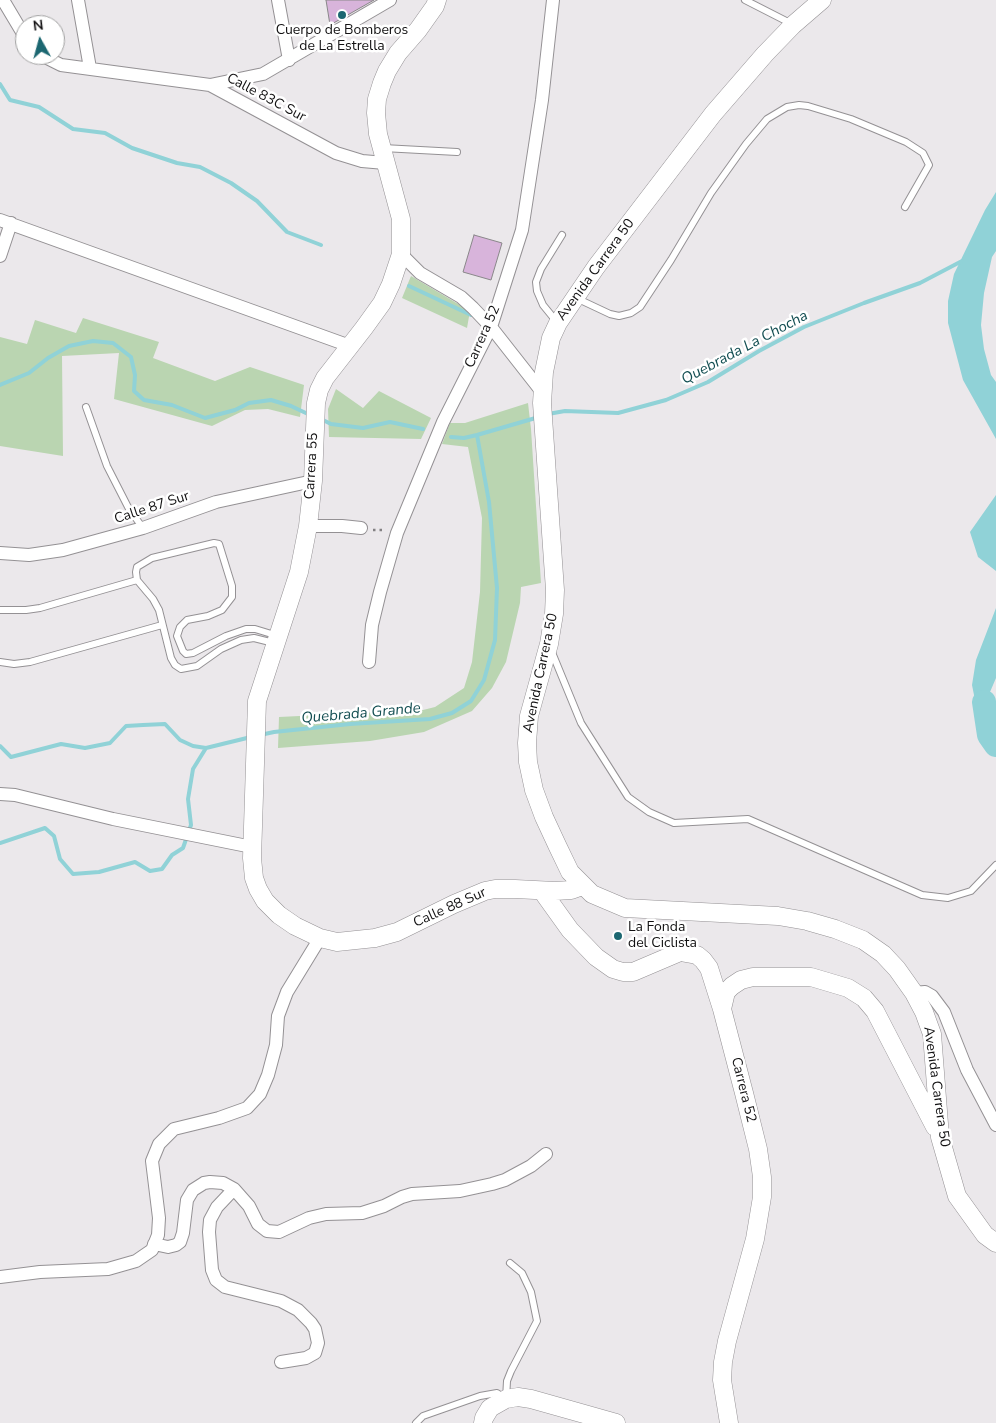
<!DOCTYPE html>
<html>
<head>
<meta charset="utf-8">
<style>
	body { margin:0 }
	#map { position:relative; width:996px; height:1423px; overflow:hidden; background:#ebe8eb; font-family:"Nunito Sans",sans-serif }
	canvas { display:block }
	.north { position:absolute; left:15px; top:15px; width:50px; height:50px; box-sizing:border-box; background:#fff; border:1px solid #a0a0a0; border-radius:50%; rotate:353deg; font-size:14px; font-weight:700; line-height:20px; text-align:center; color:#121112 }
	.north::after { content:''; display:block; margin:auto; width:18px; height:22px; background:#1c6771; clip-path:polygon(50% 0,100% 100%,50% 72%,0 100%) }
</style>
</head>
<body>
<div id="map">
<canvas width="996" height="1423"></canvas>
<div class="north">N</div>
</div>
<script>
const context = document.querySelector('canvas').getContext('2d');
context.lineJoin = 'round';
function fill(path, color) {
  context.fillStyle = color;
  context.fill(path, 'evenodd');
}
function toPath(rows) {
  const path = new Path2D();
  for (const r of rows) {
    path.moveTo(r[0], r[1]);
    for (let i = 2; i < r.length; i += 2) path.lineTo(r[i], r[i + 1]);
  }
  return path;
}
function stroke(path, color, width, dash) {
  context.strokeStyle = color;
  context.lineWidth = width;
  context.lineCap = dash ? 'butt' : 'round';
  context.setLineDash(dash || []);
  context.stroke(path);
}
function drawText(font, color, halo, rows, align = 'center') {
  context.font = font + ' "Nunito Sans",sans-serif';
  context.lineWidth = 5;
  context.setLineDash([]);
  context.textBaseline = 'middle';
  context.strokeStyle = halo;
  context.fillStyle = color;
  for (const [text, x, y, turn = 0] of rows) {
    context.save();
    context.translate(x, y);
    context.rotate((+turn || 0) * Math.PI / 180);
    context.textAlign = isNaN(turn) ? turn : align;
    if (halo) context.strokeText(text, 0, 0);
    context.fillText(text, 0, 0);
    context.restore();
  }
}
fill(toPath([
	[411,276,470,311,467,328,402,298],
	[83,318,159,342,153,358,215,381,250,367,304,385,300,417,268,409,245,410,212,426,114,399,119,353,62,356,63,456,0,446,0,337,27,344,35,320,76,333],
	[336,389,363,408,379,391,431,418,421,439,329,437,328,409],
	[528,403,531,429,541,583,521,587,520,603,506,662,492,688,472,711,424,732,370,741,278,748,279,717,423,710,435,707,464,688,472,662,480,592,482,518,468,447,442,444,450,423,465,423]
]), '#bad5b1');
fill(toPath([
	[996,192,996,251,992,257,984,293,981,325,984,349,991,375,996,382,996,439,963,380,948,323,948,301,954,274,985,210],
	[996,495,996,571,978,557,970,532],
	[996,608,996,678,990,692,996,721,996,734,982,735,972,685,976,660]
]), '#90d2d7');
stroke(toPath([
	[0,84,10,100,39,107,73,129,105,133,132,148,177,163,200,167,231,183,257,201,287,232,321,245],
	[409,286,471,315],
	[0,385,29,373,48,358,69,346,93,341,113,343,131,357,135,375,134,391,144,400,172,405,205,418,235,410,249,403,271,400,291,406,310,415],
	[548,414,565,411,618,413,666,400,708,382,759,351,804,327,864,303,920,283,962,261],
	[321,419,331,424,363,428,390,422,423,429],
	[451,437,464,438,477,435,539,417],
	[260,735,274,732,350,724,430,719,452,713,471,701,484,680,495,640,497,588,489,502,477,435],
	[0,746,11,757,61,744,85,748,110,743,126,726,143,725,165,724,180,740,193,746,206,748,251,737],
	[0,843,45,828,54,836,60,859,73,874,99,872,135,862,150,871,162,869,172,855,183,848,191,825,188,799,193,769,206,748]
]), '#90d2d7', 4);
stroke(toPath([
	[984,702,989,735,996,745]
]), '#90d2d7', 24);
const building = toPath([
	[326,0,374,0,330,25,326,0],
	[474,235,502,243,491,280,463,272,474,235]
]);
fill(building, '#d8b4db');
stroke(building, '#898789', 1);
const lane = toPath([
	[745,0,792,24],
	[383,148,457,152],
	[576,298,610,314,619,316,631,313,640,307,671,260,711,193,746,144,767,119,787,107,799,105,808,106,851,119,906,142,923,153,929,165,905,207],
	[556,321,543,305,537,291,536,282,541,269,562,235],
	[86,407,107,466,129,509,143,528],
	[0,610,26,610,40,608,137,580],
	[274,643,254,638,241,640,221,649,197,666,181,669,175,665,171,658,159,610,153,599,137,580,136,572,137,567,152,558,214,543,219,544,232,586,232,597,222,610,208,616,187,620,180,627,177,636,183,651,186,654,193,653,226,636,246,629,255,629,278,636],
	[551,650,581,723,628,797,649,812,674,823,748,819,922,895,948,898,971,891,996,865],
	[0,662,14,664,30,662,162,625],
	[416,1423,423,1416,480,1396,497,1393,506,1399,507,1381,511,1371,537,1321,531,1292,522,1273,510,1263]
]);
const street = toPath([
	[3,0,25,37],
	[78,0,90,68],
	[278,0,289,60],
	[41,55,61,65,210,85,336,153,362,161,385,163],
	[210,85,263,74,390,0],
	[0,220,350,346],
	[401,254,420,273,461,297,473,308,491,327,542,392],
	[0,256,11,223],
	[308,526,342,526,361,528],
	[0,553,29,555,63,550,143,528,216,502,313,481],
	[369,662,372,625,380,592,397,533,443,422,491,327,522,230,542,100,553,0],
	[0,794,15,795,113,819,252,847],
	[914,993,925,992,932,996,944,1012,967,1070,996,1125],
	[234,1189,217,1207,210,1220,209,1232,212,1270,216,1280,225,1287,281,1301,298,1310,311,1323,315,1329,318,1343,315,1353,306,1358,281,1362],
	[154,1244,168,1247,176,1245,180,1242,183,1233,187,1200,193,1190,204,1183,210,1182,223,1183,234,1189,249,1206,258,1224,267,1231,279,1232,309,1218,326,1214,362,1213,384,1206,402,1197,412,1194,460,1191,492,1184,505,1180,531,1166,546,1154],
	[0,1277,40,1272,108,1269,136,1261,152,1250,158,1235,159,1218,152,1161,159,1144,174,1129,219,1118,247,1108,260,1094,268,1075,276,1045,278,1016,287,992,320,938]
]);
const secondary = toPath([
	[437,0,435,6,418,30,398,53,387,71,382,83,377,99,376,113,378,134,401,219,401,254,391,284,382,303,364,328,325,378,319,390,316,403,313,481,308,526,299,572,257,701,252,858,254,878,258,889,265,901,279,915,295,926,320,938,337,942,375,938,397,932,454,904,485,891,495,889,515,889,555,891,571,890,582,886],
	[822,0,793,25,765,54,713,114,596,267,558,323,551,338,544,372,542,403,555,590,554,614,549,644,529,716,527,743,528,762,534,790,544,817,557,845,570,872,592,894,625,908,778,916,807,921,835,929,863,940,883,954,897,969,914,993,924,1012,932,1034,940,1137,957,1196,985,1235,996,1243],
	[542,891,570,930,596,957,613,969,623,972,633,972,680,952,697,955,703,960,709,968,722,1009,744,1093,758,1149,762,1177,762,1197,755,1239,727,1341,723,1362,722,1380,729,1423],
	[722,1009,726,992,732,986,741,980,753,977,811,977,848,988,864,998,875,1011,935,1127],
	[483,1423,484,1418,490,1408,506,1399,518,1397,531,1399,616,1423]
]);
stroke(lane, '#949194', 8);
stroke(street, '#949194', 14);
stroke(secondary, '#949194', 19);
stroke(toPath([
	[373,530,385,530]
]), '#838183', 2.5, [2.5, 4]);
stroke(lane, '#fff', 6);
stroke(street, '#fff', 12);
stroke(secondary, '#fff', 18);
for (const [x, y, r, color] of [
	[342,15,5,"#1c6771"],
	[618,936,5,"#1c6771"]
]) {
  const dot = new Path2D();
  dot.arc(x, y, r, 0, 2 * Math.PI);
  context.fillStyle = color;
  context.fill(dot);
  stroke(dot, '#fff', 2);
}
drawText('14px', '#121112', '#fff', [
	["Cuerpo de Bomberos",342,31],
	["de La Estrella",342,47],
	["La Fonda",628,928,"left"],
	["del Ciclista",628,944,"left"]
]);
drawText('14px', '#121112', '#fff', [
	["Calle 83C Sur",266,98,28],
	["Avenida Carrera 50",596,270,-54],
	["Carrera 52",483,337,-66],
	["Carrera 55",312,466,-87],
	["Calle 87 Sur",152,508,-18],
	["Avenida Carrera 50",541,673,-78],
	["Calle 88 Sur",450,908,-24],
	["Avenida Carrera 50",936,1087,82],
	["Carrera 52",743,1090,76]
]);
drawText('italic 15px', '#134e52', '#fff', [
	["Quebrada La Chocha",745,348,-28],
	["Quebrada Grande",361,714,-5]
]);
</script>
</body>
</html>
